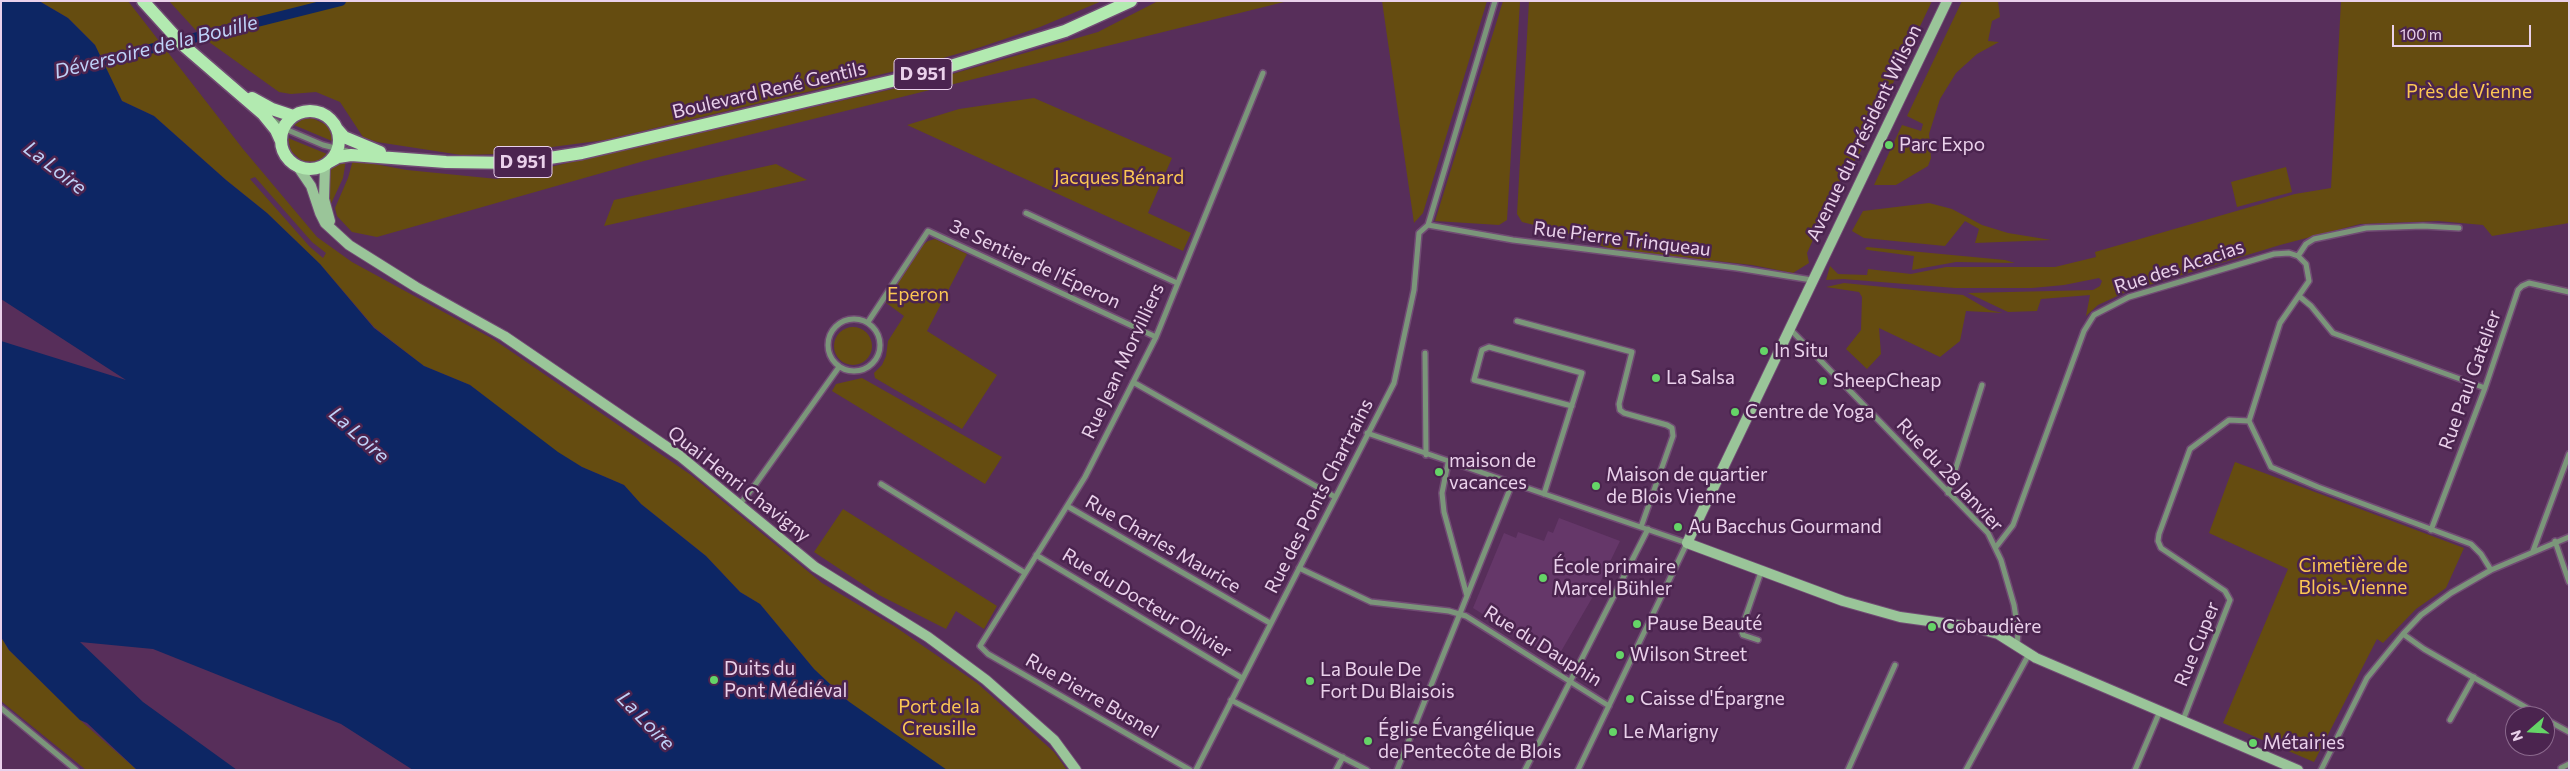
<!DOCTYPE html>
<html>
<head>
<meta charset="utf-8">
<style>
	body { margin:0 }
	#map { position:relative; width:2570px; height:771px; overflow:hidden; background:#572e5a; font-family:Commissioner,sans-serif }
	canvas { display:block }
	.frame { position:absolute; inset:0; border:2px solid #ead1eb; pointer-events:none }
	.north { position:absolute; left:2505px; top:706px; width:50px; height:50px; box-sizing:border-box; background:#4b244f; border:1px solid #8b698d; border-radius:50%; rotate:251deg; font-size:14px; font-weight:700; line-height:20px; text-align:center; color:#ead1eb }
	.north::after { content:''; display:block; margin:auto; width:18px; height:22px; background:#65d467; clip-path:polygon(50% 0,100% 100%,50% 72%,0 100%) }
	.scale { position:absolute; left:2392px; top:25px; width:139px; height:22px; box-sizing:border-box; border:2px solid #ead1eb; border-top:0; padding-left:6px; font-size:15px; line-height:18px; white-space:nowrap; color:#ead1eb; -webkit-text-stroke:4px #4b244f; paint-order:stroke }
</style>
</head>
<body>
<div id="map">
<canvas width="2570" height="771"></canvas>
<div class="frame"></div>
<div class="north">N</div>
<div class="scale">100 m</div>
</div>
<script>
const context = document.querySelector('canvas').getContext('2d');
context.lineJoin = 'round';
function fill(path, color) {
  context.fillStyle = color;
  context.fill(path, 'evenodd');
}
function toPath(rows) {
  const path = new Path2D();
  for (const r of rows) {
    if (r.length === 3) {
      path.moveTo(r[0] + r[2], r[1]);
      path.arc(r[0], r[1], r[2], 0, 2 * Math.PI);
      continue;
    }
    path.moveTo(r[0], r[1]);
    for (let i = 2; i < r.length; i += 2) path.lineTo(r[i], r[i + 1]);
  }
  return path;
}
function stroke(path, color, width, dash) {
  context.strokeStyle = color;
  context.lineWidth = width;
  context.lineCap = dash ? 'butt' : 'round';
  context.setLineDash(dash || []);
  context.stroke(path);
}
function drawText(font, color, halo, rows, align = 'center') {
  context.font = font + ' Commissioner,sans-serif';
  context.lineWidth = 5;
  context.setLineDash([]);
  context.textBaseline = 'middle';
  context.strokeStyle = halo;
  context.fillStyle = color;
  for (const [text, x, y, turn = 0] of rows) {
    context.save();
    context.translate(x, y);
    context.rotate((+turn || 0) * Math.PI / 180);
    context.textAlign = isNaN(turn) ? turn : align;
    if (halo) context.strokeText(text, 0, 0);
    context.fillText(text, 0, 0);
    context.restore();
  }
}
fill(toPath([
	[1559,518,1620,541,1595,593,1556,660,1473,608,1504,533,1516,538,1518,532,1544,541,1548,531,1553,533]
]), '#653769');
fill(toPath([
	[39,1,128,1,243,149,317,237,352,262,493,339,691,475,822,583,894,626,977,683,1054,752,1067,770,925,770,910,758,814,669,760,604,740,592,706,556,641,504,624,485,582,467,558,453,470,385,424,366,374,327,320,264,267,213,226,180,154,116,122,101,95,45,68,18],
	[255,177,312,242,326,253,323,258,310,247,250,179],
	[169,1,1102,1,1040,27,981,47,912,67,605,140,499,154,461,155,377,142,363,137,340,102,316,92,291,94,279,92,202,37],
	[1158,1,1288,1,644,161,377,237,352,232,337,216,335,208,348,178,353,160,407,170,497,179,928,81,1098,32],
	[1382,1,1487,1,1423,213,1414,223],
	[1503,1,1520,1,1507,220,1499,225,1435,221],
	[1529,1,1932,1,1858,157,1843,174,1807,253,1809,263,1793,273,1752,265,1610,249,1567,233,1522,222,1517,214],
	[1962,1,1998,1,2000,17,1992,21,1988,41,1999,42,1977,54,1956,73,1940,99,1929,134,1931,158,1928,166,1896,185,1874,185,1902,125,1921,131,1923,124,1907,116],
	[2341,1,2569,1,2569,223,2492,236,2483,225,2438,221,2360,224,2280,245,2126,292,2098,305,2086,316,2090,295,2041,299,2037,311,2008,312,1968,293,2093,290,2100,286,2102,281,2099,278,2064,285,2032,288,1955,288,1843,279,1826,280,1830,266,1838,274,1867,275,1868,269,1911,274,1946,267,2055,267,2096,257,2095,252,2295,194,2331,188],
	[1034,98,1172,158,1148,213,1191,233,1183,251,907,125,959,109],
	[312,118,327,125,332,132,332,141,294,125,303,119],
	[288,138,327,154,321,159,313,162,302,161,291,151],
	[346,160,343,178,330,206,326,184,329,171,337,163],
	[776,164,807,180,604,226,614,200],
	[2286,167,2292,192,2237,207,2231,182],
	[1929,203,1952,209,1982,225,2008,233,2051,240,1975,243,1979,229,1965,221,1945,246,1864,238,1852,231,1863,211],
	[935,239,967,254,927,331,997,375,962,429,875,378,874,373,882,365,886,356,888,341,904,316,885,302,921,246,928,241],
	[1867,247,2005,260,2015,263,1956,262,1912,270,1914,256,1868,250,1865,249],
	[1844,283,1963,295,1989,310,2003,313,1966,311,1960,341,1940,357,1879,328,1881,354,1867,369,1846,349,1861,330,1862,297,1859,292,1826,287],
	[853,346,19],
	[862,378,1002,457,985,484,832,391,836,384],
	[2235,462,2464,548,2446,588,2416,609,2383,643,2377,639,2314,762,2223,723,2288,569,2209,533],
	[843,509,997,606,984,629,956,611,946,629,879,595,814,552],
	[1,637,9,650,80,720,137,770,86,770,1,701]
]), '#654c10');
fill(toPath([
	[1,1,39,1,68,18,95,45,122,101,154,116,226,180,267,213,320,264,374,328,424,366,470,385,558,452,582,467,624,485,641,504,706,556,740,592,760,604,814,669,848,701,947,770,413,770,341,724,153,649,80,642,143,702,237,770,137,770,87,723,80,720,9,650,1,637,1,341,126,380,1,299]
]), '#0d2664');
stroke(toPath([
	[90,64,341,1]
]), '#0d2664', 10);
const street = toPath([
	[275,121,290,131,323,145,347,151],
	[1026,213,1177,283],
	[1428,225,1513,240,1737,268,1812,280],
	[1428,225,1495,1],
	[2298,256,2306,244,2314,239,2366,228,2423,226,2459,228],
	[2299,296,2311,306,2333,333,2485,388],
	[854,345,26],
	[1517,321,1632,352,1619,404,1620,410,1624,413,1667,425,1672,428,1673,436,1641,527],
	[868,322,928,231,1156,337],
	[1790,329,1988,533,2001,560,2014,605,2018,631,2017,646],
	[1425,353,1426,455],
	[1133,382,1335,497],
	[1367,433,1687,543,1578,770],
	[1448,463,1442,493,1444,512,1467,596],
	[881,484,1025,573],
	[1948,493,1982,385],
	[1544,494,1582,373,1489,347,1482,350,1474,380,1572,406],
	[740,504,752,489,839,367],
	[1067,506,1270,623],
	[2431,530,2485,388,2518,290,2522,286,2529,283,2569,292],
	[2555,541,2569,582],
	[1996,547,2013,525,2084,331,2094,315,2129,297,2274,254,2289,253,2298,256,2306,264,2309,281,2280,323,2249,421,2271,467,2318,487,2471,544,2481,554,2491,570],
	[2533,551,2569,454],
	[1036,555,1242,678],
	[1299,568,1371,602,1449,611,1466,616,1609,706],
	[2403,634,2424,649,2541,716],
	[1758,640,1743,635,1741,630,1762,569],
	[1231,700,1367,770],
	[1,708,76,770],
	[2545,719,2569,732],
	[2183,720,2230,600,2225,591,2161,548,2158,541,2159,534,2190,449,2229,420,2249,421],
	[2450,720,2474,677],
	[2561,768,2569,764],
	[1190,770,988,654,980,646,1085,477,1156,337,1263,73],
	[1196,770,1394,383,1414,290,1419,233,1428,225],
	[1336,770,1343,757],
	[1397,770,1512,484],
	[1525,770,1648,529],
	[1848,770,1895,665],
	[1966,770,2029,654],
	[2135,770,2160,711],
	[2321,770,2367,678,2403,634,2421,615,2451,593,2491,570,2569,537]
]);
const secondary = toPath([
	[1947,1,1687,543,1843,601,1900,617,1972,627,1998,634,2036,658,2298,770],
	[325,166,324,199,330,221],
	[298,167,311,186,320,213,325,223,349,245,416,287,504,336,680,456,815,567,928,637,986,680,1054,740,1076,770]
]);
const primary = toPath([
	[143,1,183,45,263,114,276,130,281,141],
	[252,98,272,109,293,116],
	[310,140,29],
	[337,129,344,137,380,152],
	[329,162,338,157,351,155,446,162,517,163,582,153,931,72,1065,31,1131,1]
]);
stroke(street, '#714b74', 8);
stroke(secondary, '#714b74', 12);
stroke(primary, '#714b74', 15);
stroke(street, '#7b967a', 5);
stroke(secondary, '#9ac599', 10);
stroke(primary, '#b2eab0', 12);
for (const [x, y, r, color] of [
	[1889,145,5,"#65d467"],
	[1764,351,5,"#65d467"],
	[1656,378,5,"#65d467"],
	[1823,381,5,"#65d467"],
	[1735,412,5,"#65d467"],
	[1439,472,5,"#65d467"],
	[1596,486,5,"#65d467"],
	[1678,527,5,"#65d467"],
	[1543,578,5,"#65d467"],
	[1637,624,5,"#65d467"],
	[1932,627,5,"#65d467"],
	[1620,655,5,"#65d467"],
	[714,680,5,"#65d467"],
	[1310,681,5,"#65d467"],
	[1630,699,5,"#65d467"],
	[1613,732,5,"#65d467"],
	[1368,741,5,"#65d467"],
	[2253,743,5,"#65d467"]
]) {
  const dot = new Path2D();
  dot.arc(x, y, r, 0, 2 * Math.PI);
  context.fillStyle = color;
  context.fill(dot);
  stroke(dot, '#4b244f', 2);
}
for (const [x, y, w] of [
	[923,74,58],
	[523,162,58]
]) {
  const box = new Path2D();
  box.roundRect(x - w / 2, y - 15.5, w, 31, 4);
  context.fillStyle = '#4b244f';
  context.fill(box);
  stroke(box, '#ead1eb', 1);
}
drawText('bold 18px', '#ead1eb', null, [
	["D 951",923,74],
	["D 951",523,162]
]);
drawText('19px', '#ead1eb', '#4b244f', [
	["Boulevard René Gentils",769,90,-13],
	["Avenue du Président Wilson",1864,133,-64],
	["Rue Pierre Trinqueau",1622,239,7],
	["3e Sentier de l'Éperon",1035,264,25],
	["Rue des Acacias",2179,267,-18],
	["Rue Jean Morvilliers",1123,361,-65],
	["Rue Paul Gatelier",2470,380,-70],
	["Rue du 28 Janvier",1950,475,47],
	["Quai Henri Chavigny",739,484,38],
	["Rue des Ponts Chartrains",1319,496,-63],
	["Rue Charles Maurice",1163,544,30],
	["Rue du Docteur Olivier",1147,603,31],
	["Rue Cuper",2197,644,-68],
	["Rue du Dauphin",1543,646,32],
	["Rue Pierre Busnel",1092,696,30]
]);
drawText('19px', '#fcc753', '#4b244f', [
	["Près de Vienne",2469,92],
	["Jacques Bénard",1119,178],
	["Eperon",918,295],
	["Cimetière de",2353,566],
	["Blois-Vienne",2353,588],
	["Port de la",939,707],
	["Creusille",939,729]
]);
drawText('19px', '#ead1eb', '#4b244f', [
	["Parc Expo",1899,145],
	["In Situ",1774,351],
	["La Salsa",1666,378],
	["SheepCheap",1833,381],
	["Centre de Yoga",1745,412],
	["maison de",1449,461],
	["vacances",1449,483],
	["Maison de quartier",1606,475],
	["de Blois Vienne",1606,497],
	["Au Bacchus Gourmand",1688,527],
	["École primaire",1553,567],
	["Marcel Bühler",1553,589],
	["Pause Beauté",1647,624],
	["Cobaudière",1942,627],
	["Wilson Street",1630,655],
	["Duits du",724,669],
	["Pont Médiéval",724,691],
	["La Boule De",1320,670],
	["Fort Du Blaisois",1320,692],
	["Caisse d'Épargne",1640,699],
	["Église Évangélique",1378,730],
	["de Pentecôte de Blois",1378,752],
	["Le Marigny",1623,732],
	["Métairies",2263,743]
], 'left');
drawText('italic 20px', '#bfd2f8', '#4b244f', [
	["Déversoire de la Bouille",156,47,-14],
	["La Loire",55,168,38],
	["La Loire",359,435,42],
	["La Loire",646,721,46]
]);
</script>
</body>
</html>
